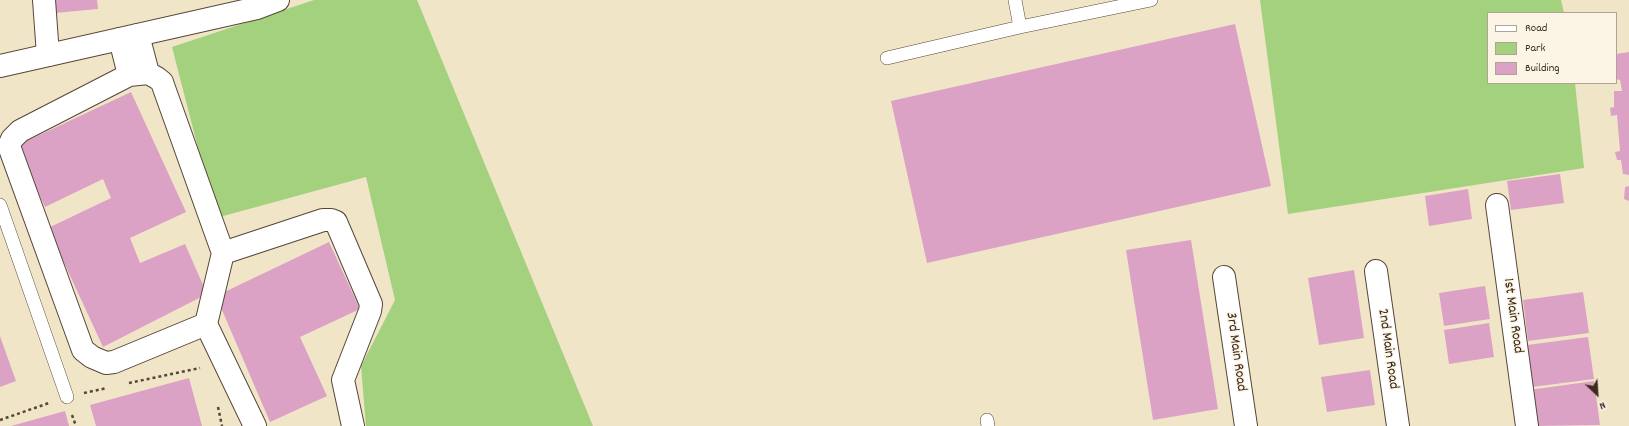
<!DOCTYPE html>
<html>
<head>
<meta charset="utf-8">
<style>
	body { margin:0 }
	#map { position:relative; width:1629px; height:426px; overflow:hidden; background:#f1e5c8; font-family:Dekko,sans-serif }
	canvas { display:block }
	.legend { position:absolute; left:1487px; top:12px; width:130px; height:72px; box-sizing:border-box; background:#fcf5e5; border:1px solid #afa495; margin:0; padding:5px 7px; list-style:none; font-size:12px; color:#3b2a1e }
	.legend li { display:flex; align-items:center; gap:8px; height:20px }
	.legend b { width:20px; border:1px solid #afa495 }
	.north { position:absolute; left:1577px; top:374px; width:40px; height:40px; -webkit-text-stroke:3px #fcf5e5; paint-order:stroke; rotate:155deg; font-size:11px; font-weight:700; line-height:16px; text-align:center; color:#3b2a1e }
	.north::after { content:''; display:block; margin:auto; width:14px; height:18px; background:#3b2a1e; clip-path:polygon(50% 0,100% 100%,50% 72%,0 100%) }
</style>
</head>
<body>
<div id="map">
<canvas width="1629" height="426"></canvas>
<ul class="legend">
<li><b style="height:5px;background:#fff"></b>Road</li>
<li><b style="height:11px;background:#a3d17e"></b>Park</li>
<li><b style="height:11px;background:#dca2c5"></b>Building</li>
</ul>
<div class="north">N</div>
</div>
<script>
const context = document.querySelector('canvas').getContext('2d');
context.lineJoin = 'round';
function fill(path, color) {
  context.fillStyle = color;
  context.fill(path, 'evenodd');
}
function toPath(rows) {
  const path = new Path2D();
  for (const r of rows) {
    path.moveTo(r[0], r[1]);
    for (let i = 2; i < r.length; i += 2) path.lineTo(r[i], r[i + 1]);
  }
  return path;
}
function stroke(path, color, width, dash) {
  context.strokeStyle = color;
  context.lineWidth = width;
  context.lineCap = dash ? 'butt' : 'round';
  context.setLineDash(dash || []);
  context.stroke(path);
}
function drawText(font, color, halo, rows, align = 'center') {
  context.font = font + ' Dekko,sans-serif';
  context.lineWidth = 3;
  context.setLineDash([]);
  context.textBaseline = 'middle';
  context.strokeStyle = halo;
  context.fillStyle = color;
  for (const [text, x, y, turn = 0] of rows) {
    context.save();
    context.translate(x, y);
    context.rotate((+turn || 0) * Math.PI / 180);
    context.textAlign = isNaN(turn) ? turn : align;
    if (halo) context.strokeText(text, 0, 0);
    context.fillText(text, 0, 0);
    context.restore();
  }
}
fill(toPath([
	[314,0,417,0,593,426,366,426,361,366,395,300,366,177,216,218,172,47],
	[1260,0,1561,0,1564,13,1488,13,1488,83,1575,83,1584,168,1288,214]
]), '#a3d17e');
fill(toPath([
	[53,0,97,0,98,9,55,13],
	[1235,24,1271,186,927,263,891,101],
	[1629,52,1629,175,1623,174,1621,160,1617,160,1615,152,1620,151,1617,115,1611,116,1610,108,1614,107,1614,91,1622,91,1620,80,1616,79,1616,66,1617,66,1616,54],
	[131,92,186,212,130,238,140,263,185,244,207,294,103,347,48,228,111,198,103,179,45,207,16,146],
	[1560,174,1564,203,1511,210,1507,181],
	[1629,186,1629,201,1624,199,1625,187],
	[1468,189,1472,219,1429,226,1425,196],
	[1191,240,1218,409,1153,420,1126,250],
	[329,242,360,309,300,337,327,396,270,422,216,296],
	[1354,270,1364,338,1319,345,1308,278],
	[1485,286,1490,319,1444,326,1439,293],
	[1583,292,1589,333,1528,341,1523,300],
	[1489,323,1494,357,1449,364,1444,330],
	[0,336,16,381,0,387],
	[1588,337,1594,379,1532,387,1527,345],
	[1370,370,1375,405,1327,412,1321,377],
	[189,378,202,426,96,426,90,405],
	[1594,381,1600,425,1534,426,1529,390],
	[65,411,69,426,11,426]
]), '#dca2c5');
const service = toPath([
	[1015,0,1020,27],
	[887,58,1020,27,1151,0],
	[0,205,67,397],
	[987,420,988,426]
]);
const minor = toPath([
	[44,0,48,55],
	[138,35,148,73],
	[120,39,129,75],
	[1497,205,1527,426],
	[1376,271,1398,426],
	[1224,277,1246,426],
	[206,324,223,253],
	[255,426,206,324,114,362,106,363,92,357,83,350,9,146,12,139,20,131,129,75,148,73,157,78,162,82,164,88,223,253,323,220,331,220,336,222,371,304,370,311,343,380,353,426]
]);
const tertiary = toPath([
	[0,66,257,8,278,0]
]);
stroke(service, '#564638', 14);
stroke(minor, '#564638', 24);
stroke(tertiary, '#564638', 24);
stroke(toPath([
	[129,383,200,368],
	[84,393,107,388],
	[218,407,222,426],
	[72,415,76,426],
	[0,420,49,403]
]), '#564638', 2.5, [3, 3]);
stroke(service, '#fff', 13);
stroke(minor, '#fff', 22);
stroke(tertiary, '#fff', 22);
drawText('15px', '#3b2a1e', '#fcf5e5', [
	["1st Main Road",1512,316,82],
	["2nd Main Road",1387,349,82],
	["3rd Main Road",1235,352,82]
]);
</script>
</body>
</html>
